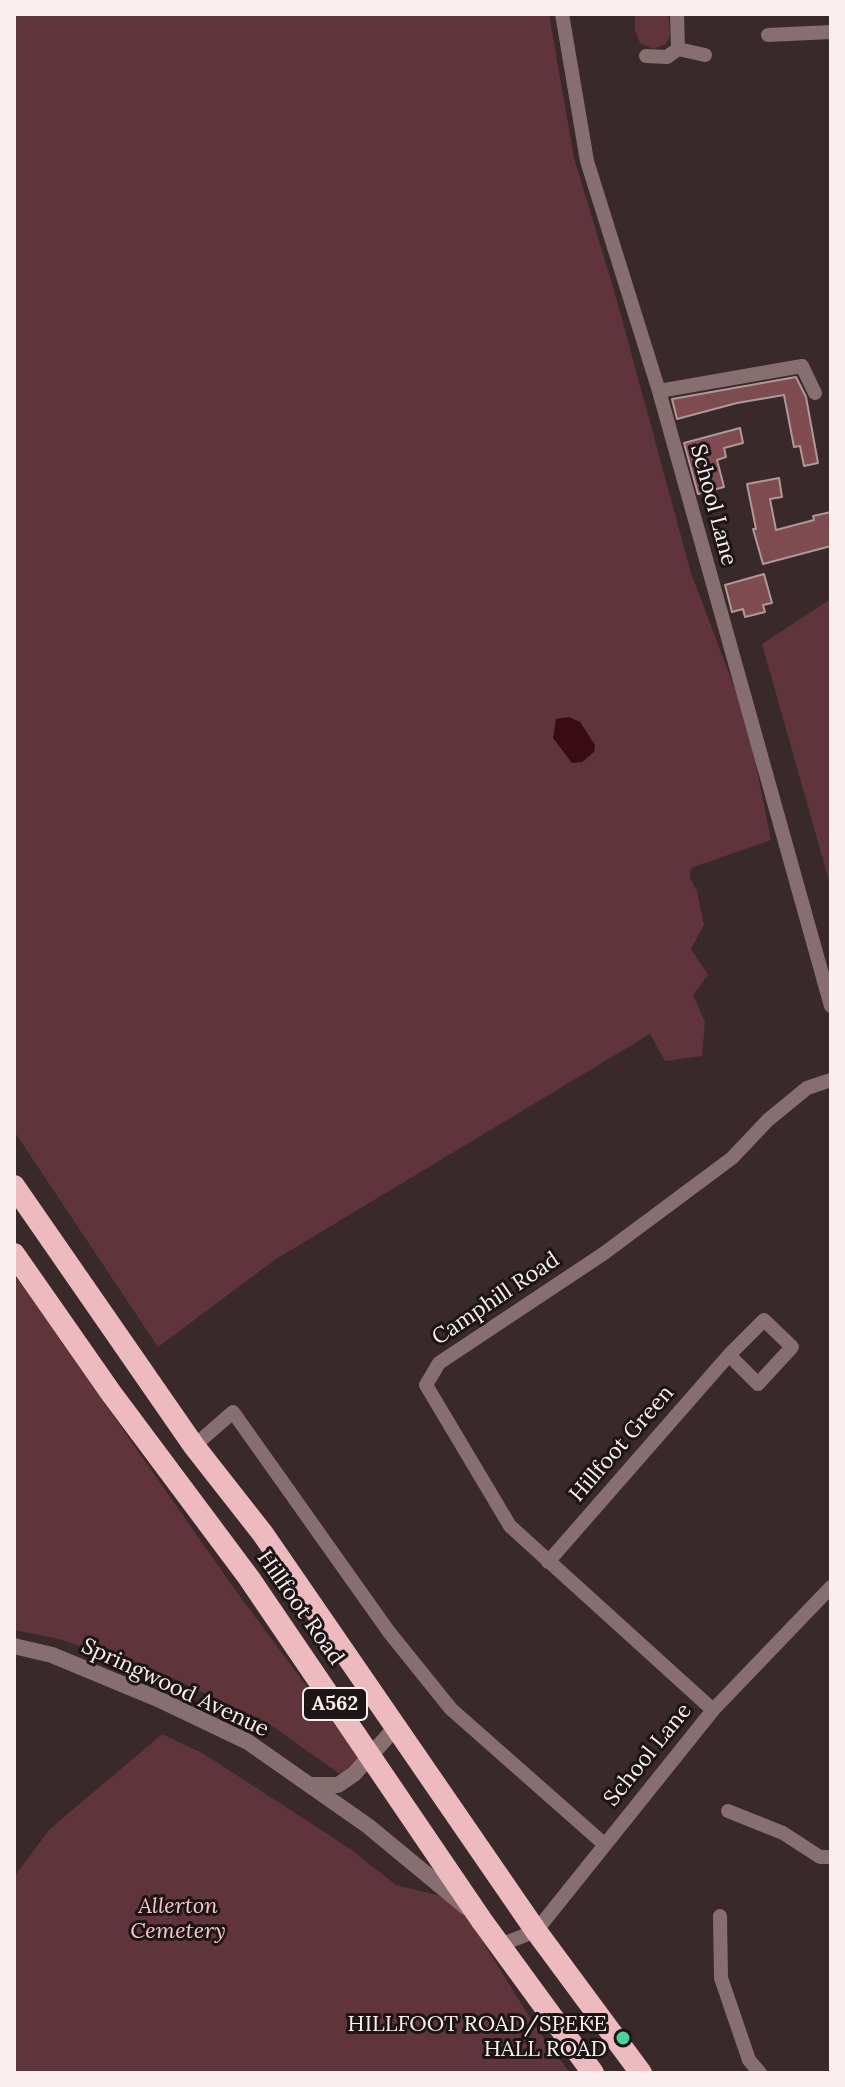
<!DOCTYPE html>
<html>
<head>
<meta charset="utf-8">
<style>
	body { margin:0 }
	#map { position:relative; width:845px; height:2087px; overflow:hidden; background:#3a292a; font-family:Lora,serif }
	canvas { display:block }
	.frame { position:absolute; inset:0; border:16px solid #faeeef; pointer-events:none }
</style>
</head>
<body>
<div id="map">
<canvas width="845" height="2087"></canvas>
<div class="frame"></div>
</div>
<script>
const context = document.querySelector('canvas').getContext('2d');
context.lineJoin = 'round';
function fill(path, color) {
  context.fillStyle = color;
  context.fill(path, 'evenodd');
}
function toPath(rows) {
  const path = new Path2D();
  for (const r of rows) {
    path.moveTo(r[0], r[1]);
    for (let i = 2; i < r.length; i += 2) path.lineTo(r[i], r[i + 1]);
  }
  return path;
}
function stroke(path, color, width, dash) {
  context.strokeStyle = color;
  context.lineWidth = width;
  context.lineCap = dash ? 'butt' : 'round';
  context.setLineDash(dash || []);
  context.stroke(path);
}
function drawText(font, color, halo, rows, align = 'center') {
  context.font = font + ' Lora,serif';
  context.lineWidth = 6;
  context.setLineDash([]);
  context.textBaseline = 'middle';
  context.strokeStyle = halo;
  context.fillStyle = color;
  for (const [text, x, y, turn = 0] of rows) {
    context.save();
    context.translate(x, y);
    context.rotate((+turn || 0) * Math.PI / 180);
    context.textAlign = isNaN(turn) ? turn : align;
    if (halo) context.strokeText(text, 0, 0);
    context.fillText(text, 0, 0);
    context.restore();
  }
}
fill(toPath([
	[14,14,549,14,574,158,616,297,691,573,747,721,771,840,691,868,690,878,697,891,704,925,691,949,708,975,693,995,705,1022,702,1056,665,1061,650,1034,276,1259,158,1347,14,1131],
	[635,14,668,14,670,35,666,44,653,49,640,43,635,30],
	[831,599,831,888,762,644],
	[14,1274,236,1591,369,1770,351,1782,268,1723,166,1675,59,1639,14,1630],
	[162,1734,204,1754,349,1848,396,1885,457,1900,535,2026,570,2073,14,2073,14,1877,49,1830]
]), '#5f343a');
fill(toPath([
	[569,717,580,722,595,745,594,752,582,762,572,763,553,738,556,719]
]), '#390c15');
const building = toPath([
	[796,377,806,397,818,463,804,466,800,446,794,447,784,395,737,403,677,419,672,399,796,377],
	[740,428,743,443,724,448,726,457,717,460,724,487,698,494,684,443,740,428],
	[779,478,782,497,770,499,776,530,814,520,813,516,831,512,831,546,763,564,753,529,756,529,747,484,779,478],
	[764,574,772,603,763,605,765,612,745,617,743,609,732,612,725,585,764,574]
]);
fill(building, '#7e4b51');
stroke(building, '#ae9899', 2);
stroke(toPath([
	[562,14,587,161,659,391,831,1006],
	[677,14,678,49],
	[768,35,831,32],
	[646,56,667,57,678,49,705,55],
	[659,391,802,366,815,393],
	[194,1446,233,1412,389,1632,451,1709,604,1844],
	[548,1562,729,1355,764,1320,792,1347,758,1384,729,1355],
	[713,1710,510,1526,426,1385,439,1363,603,1254,732,1158,768,1120,807,1088,831,1080],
	[728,1811,783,1833,820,1857,831,1857],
	[720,1916,721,1978,749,2060,760,2073],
	[500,1945,536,1931,713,1710,831,1587]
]), '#876e70', 14);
stroke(toPath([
	[14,1646,52,1655,158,1699,248,1742,368,1826,466,1907],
	[311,1785,338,1785,354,1774,395,1728]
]), '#876e70', 16);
stroke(toPath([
	[14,1186,194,1446,263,1534,536,1931,641,2073],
	[14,1254,111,1393,249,1578,482,1921,593,2073]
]), '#edbabf', 22);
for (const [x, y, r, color] of [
	[623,2038,8,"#4bd49b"]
]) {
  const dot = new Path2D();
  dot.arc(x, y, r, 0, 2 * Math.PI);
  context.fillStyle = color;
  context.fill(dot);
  stroke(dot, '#1c1415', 3);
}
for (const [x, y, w] of [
	[335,1704,64]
]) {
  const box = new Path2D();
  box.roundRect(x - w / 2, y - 16, w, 32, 6);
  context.fillStyle = '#1c1415';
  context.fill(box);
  stroke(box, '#faeeef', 2);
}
drawText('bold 20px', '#faeeef', null, [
	["A562",335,1704]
]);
drawText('22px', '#faeeef', '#1c1415', [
	["School Lane",713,505,75],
	["Camphill Road",496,1299,-34],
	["Hillfoot Green",622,1444,-49],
	["Hillfoot Road",300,1608,55],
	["Springwood Avenue",175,1688,25],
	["School Lane",648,1755,-51]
]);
drawText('italic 22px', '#f9c4c9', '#1c1415', [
	["Allerton",178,1907],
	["Cemetery",178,1932]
]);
drawText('22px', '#faeeef', '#1c1415', [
	["HILLFOOT ROAD/SPEKE",607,2025],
	["HALL ROAD",607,2050]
], 'right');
</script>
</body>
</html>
